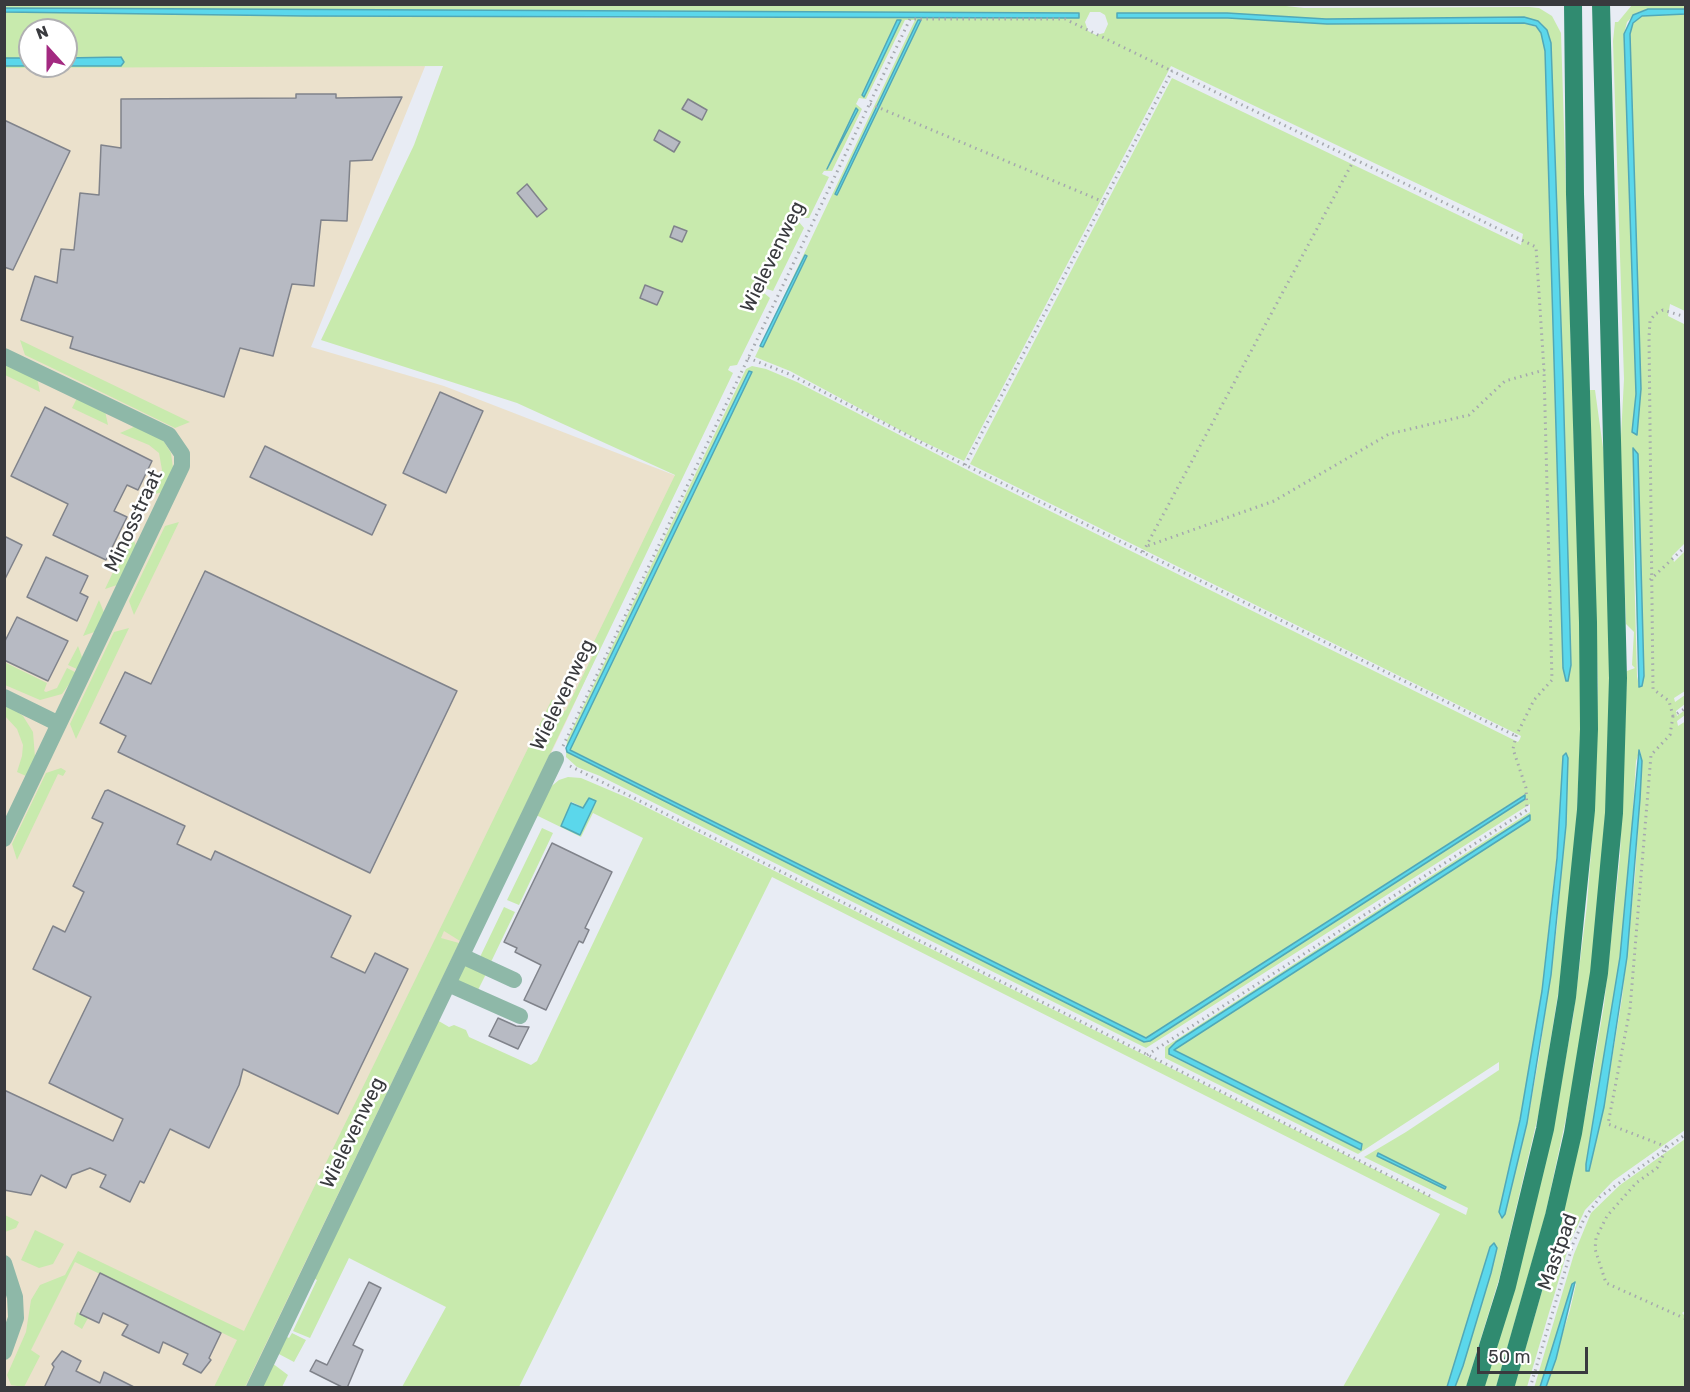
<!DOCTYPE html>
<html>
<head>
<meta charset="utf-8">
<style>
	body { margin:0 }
	#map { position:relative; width:1690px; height:1392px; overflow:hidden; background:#e8ecf4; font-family:Rubik,sans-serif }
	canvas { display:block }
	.frame { position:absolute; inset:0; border:6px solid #393a3e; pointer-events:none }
	.north { position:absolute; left:18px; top:18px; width:60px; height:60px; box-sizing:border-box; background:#fff; border:2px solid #b0b0b2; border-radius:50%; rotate:339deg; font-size:16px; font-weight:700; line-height:24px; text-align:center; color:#393a3e }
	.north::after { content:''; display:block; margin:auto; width:21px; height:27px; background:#a32a81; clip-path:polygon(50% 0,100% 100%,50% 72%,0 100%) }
	.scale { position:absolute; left:1477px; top:1347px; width:111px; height:27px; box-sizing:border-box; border:3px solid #393a3e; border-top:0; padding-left:8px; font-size:18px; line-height:21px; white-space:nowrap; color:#393a3e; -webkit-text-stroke:4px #fff; paint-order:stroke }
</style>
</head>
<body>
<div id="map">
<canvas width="1690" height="1392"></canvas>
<div class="frame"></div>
<div class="north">N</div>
<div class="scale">50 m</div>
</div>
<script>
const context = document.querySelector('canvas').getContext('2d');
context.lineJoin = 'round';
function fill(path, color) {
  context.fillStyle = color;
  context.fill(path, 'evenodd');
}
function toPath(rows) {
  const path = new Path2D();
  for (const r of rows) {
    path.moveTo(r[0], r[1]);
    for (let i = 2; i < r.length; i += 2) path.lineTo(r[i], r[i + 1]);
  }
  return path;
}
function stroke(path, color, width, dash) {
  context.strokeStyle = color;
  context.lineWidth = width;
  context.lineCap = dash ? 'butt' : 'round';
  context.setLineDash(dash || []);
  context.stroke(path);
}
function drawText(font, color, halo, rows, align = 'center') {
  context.font = font + ' Rubik,sans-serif';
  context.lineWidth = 5;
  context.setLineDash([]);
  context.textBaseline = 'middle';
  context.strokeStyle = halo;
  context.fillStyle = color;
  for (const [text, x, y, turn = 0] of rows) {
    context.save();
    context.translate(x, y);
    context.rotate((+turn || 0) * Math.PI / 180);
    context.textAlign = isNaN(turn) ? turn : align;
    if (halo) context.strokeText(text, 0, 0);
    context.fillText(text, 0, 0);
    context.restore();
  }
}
fill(toPath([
	[5,5,450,5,311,347,444,386,674,475,678,479,565,724,247,1387,5,1388],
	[30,30,66,30,66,66,30,66]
]), '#ebe1cc');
fill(toPath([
	[1268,4,1304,8,1529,7,1539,8,1552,16,1561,33,1580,636,1581,714,1576,833,1563,963,1539,1112,1500,1276,1466,1387,1455,1387,1497,1248,1490,1247,1447,1387,1343,1387,1440,1214,772,877,519,1387,402,1387,446,1307,349,1258,310,1338,293,1331,317,1280,313,1278,437,1020,449,1027,454,1025,466,1030,469,1037,531,1065,537,1061,643,838,593,813,581,837,536,815,548,789,559,780,568,777,581,778,628,798,1466,1215,1468,1208,1364,1157,1406,1132,1499,1070,1499,1062,1358,1154,1165,1058,1165,1047,1530,812,1530,804,1146,1048,600,776,577,767,566,757,567,740,746,369,752,366,766,369,797,382,981,477,1518,742,1520,739,1521,736,970,464,1172,78,1521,245,1523,234,1171,66,964,461,909,435,790,371,755,357,915,20,905,20,866,99,859,98,856,104,862,109,832,171,824,171,822,174,829,177,809,218,801,218,799,222,804,228,773,291,767,289,764,293,770,298,737,365,730,366,728,370,733,373,460,941,444,931,441,938,459,943,245,1387,214,1387,237,1340,75,1262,31,1350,40,1356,24,1387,11,1385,7,1375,26,1332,31,1300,40,1285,65,1275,78,1251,244,1331,552,699,561,714,566,710,593,655,590,650,675,475,517,403,321,340,414,145,443,66,5,68,5,66,121,66,121,57,66,58,66,30,30,30,30,58,5,58,5,12,621,18,1079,17,1078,13,417,12,5,8,4,5],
	[1090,12,1100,12,1105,15,1108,24,1104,33,1096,35,1088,31,1085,22],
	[1227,13,1326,19,1524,17,1541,23,1549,34,1568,563,1571,665,1568,681,1563,668,1545,51,1541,33,1536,27,1524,23,1327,24,1228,18,1117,18],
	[918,20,921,21,835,194],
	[805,256,807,257,761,347,761,346],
	[749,371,751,372,569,750,1146,1038,1524,795,1525,798,1150,1041,1144,1042,567,752,566,748],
	[1567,792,1557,926,1539,1057,1527,1123,1505,1214,1502,1218,1499,1212,1520,1120,1542,991,1560,825],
	[589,798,580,835,561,826,572,802,584,808],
	[1530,816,1530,820,1174,1050,1362,1144,1361,1149,1169,1055,1169,1049,1176,1042],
	[1378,1153,1446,1187,1445,1189,1377,1156],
	[1632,5,1685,5,1685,9,1648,9,1636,13,1627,22,1624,34,1636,394,1632,432,1636,435,1641,389,1630,34,1633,23,1642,16,1685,14,1685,311,1670,304,1668,316,1686,325,1685,543,1672,556,1674,562,1685,551,1685,691,1674,698,1675,702,1685,695,1685,704,1676,711,1677,716,1685,710,1685,715,1677,721,1678,726,1686,721,1685,1130,1613,1181,1585,1210,1570,1242,1527,1387,1514,1388,1559,1232,1587,1105,1604,1005,1620,856,1627,671,1635,668,1632,665,1634,632,1626,624,1620,455,1624,379,1613,41,1615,22,1618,22],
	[1631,454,1639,686,1637,676],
	[1640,750,1642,761,1635,876,1622,998,1604,1107,1586,1171,1620,957,1629,875,1636,761],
	[20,340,190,422,175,428,48,366,25,355],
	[4,363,37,378,40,392,5,375],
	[1589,390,1595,390,1604,455,1610,657,1607,794,1593,959,1572,1090,1545,1216,1496,1387,1484,1388,1517,1278,1553,1127,1573,1018,1587,905,1593,826,1598,686],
	[77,398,105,411,108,425,72,408],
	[136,426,163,440,171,453,173,468,164,492,150,495,162,470,159,453,149,445,120,433],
	[179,522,167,547,134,615,129,601,165,526],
	[131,534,137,548,120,584,105,589],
	[99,600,105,615,97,631,83,636],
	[129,628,76,739,70,724,114,632],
	[78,646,83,660,79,670,68,665],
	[4,662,47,683,44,691,46,692,57,688,67,668,77,673,62,694,40,700,5,685],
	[4,702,23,716,33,732,35,757,26,776,17,772,22,756,23,745,17,729,5,716],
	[61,768,66,771,63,776,58,774,17,860,12,844,46,773],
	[542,828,553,833,519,905,507,900],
	[504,907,515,912,491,962,480,957],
	[464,964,487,972,477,992,456,982],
	[1685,1139,1686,1310,1682,1313,1685,1316,1685,1387,1546,1387,1570,1310,1576,1284,1574,1282,1540,1387,1534,1388,1574,1254,1591,1213,1620,1185],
	[5,1215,19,1222,16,1228,5,1232],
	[35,1230,64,1244,53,1264,39,1268,21,1260],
	[77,1312,88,1318,82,1329,74,1324],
	[292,1333,306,1340,294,1362,277,1353,285,1336,289,1338],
	[272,1363,288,1375,282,1387,261,1388]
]), '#c8eaad');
const water = toPath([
	[5,8,1079,13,1079,18,305,16,5,12,5,8],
	[1648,9,1685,9,1686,14,1642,16,1633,23,1630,34,1641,389,1637,435,1632,432,1636,394,1624,34,1633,15,1648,9],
	[1117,13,1227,13,1326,19,1524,17,1538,21,1547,30,1551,43,1563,380,1571,665,1568,681,1566,681,1563,668,1545,51,1541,33,1536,26,1524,23,1327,24,1228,18,1117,18,1117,13],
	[897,20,901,20,864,97,862,95,897,20],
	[918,20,921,20,837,195,835,194,918,20],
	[121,57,124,62,121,66,66,66,66,58,121,57],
	[4,58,30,58,30,66,5,66,4,58],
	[856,108,858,110,827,169,856,108],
	[805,255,807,256,763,347,760,346,805,255],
	[749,371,752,372,570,750,1146,1038,1525,795,1525,799,1150,1041,1144,1042,567,752,566,748,749,371],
	[1633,448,1638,454,1644,676,1642,686,1639,687,1633,448],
	[1639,750,1642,761,1640,799,1627,957,1604,1107,1589,1171,1586,1171,1586,1164,1620,957,1639,750],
	[1566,753,1568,758,1566,825,1551,975,1527,1123,1505,1214,1502,1218,1499,1212,1520,1120,1542,991,1557,858,1563,756,1566,753],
	[589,798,596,801,580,835,561,826,571,803,583,808,589,798],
	[1530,815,1530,820,1174,1050,1362,1144,1361,1150,1169,1054,1169,1049,1176,1042,1530,815],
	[1378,1153,1446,1187,1445,1189,1377,1156,1378,1153],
	[1494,1243,1497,1248,1491,1273,1463,1366,1455,1387,1447,1387,1490,1247,1494,1243],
	[1575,1282,1556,1359,1546,1387,1540,1387,1572,1284,1575,1282]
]);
fill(water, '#5bd7eb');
stroke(water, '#51a8b7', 1.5);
const building = toPath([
	[296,94,336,94,336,98,402,97,372,160,350,161,347,221,321,220,314,286,292,284,273,356,240,348,224,397,70,348,73,337,21,320,35,276,57,283,61,249,74,250,80,193,99,195,101,145,121,148,121,99,296,98,296,94],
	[688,99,707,110,702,120,682,109,688,99],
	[4,120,70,151,13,270,4,267,4,120],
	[659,130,680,142,674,152,654,140,659,130],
	[527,184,547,209,537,217,517,193,527,184],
	[674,226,687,231,682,242,670,237,674,226],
	[645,285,663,292,657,305,640,298,645,285],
	[440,392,483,411,446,493,403,473,440,392],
	[45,407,152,461,138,490,127,485,114,511,127,517,106,560,53,535,68,504,11,476,45,407],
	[265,446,386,505,372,535,250,477,265,446],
	[4,536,22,545,4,581,4,536],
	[46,557,88,576,80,593,88,597,77,621,27,597,46,557],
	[205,571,457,691,370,873,118,752,126,736,100,723,125,672,151,684,205,571],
	[17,617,68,641,48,681,4,660,4,643,17,617],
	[108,790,185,826,177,844,211,860,215,851,351,916,331,957,365,973,375,953,408,969,338,1114,243,1069,239,1085,209,1148,170,1129,144,1183,140,1181,130,1202,100,1187,106,1175,90,1168,72,1175,66,1188,41,1175,31,1195,4,1190,4,1090,113,1141,123,1119,49,1083,91,997,33,969,53,926,65,932,84,892,73,886,103,823,92,818,105,791,108,790],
	[552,843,612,872,585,928,589,930,583,943,579,941,546,1010,524,1000,541,965,515,952,517,948,504,942,552,843],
	[498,1018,516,1026,529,1027,518,1049,489,1036,498,1018],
	[100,1273,221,1333,209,1358,211,1360,201,1373,183,1364,188,1354,163,1342,159,1353,122,1335,128,1325,103,1313,99,1323,80,1314,100,1273],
	[369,1282,381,1288,353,1345,363,1350,347,1388,344,1388,310,1371,316,1360,327,1365,369,1282],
	[62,1351,81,1361,76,1371,100,1383,104,1372,136,1388,44,1388,54,1367,52,1364,62,1351]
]);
fill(building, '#b7bac3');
stroke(building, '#80838b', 1.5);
stroke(toPath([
	[870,104,1104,202],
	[1686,317,1663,310,1655,314,1650,321,1649,337,1653,689,1669,701,1673,716,1686,708],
	[748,358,789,374,965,465,1516,736],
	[965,465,1172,71,1536,247,1544,370,1505,381,1469,415,1389,434,1274,501,1147,546],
	[1143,552,1355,158],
	[1650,580,1686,546],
	[1673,716,1670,735,1651,755,1630,1009,1608,1124,1667,1147,1657,1168,1636,1183,1607,1216,1596,1238,1595,1249,1606,1283,1686,1319],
	[563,746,910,19,1065,19,1172,71],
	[570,766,1432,1197],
	[1147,1055,1527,810,1526,788,1513,749,1516,736,1534,700,1552,680,1544,370],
	[1530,1388,1573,1244,1584,1219,1600,1197,1686,1134]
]), '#a5a8ae', 3, [1.5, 4.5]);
stroke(toPath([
	[4,356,169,435,182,454,182,466,4,839],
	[4,697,59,724],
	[462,956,514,980],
	[448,984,520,1016],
	[4,1263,15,1297,16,1318,4,1352],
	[254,1388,556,759]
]), '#8eb8a8', 16);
stroke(toPath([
	[1475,1388,1507,1286,1545,1129,1567,997,1586,810,1589,729,1588,622,1575,194,1573,4],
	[1505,1388,1554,1216,1573,1133,1599,973,1614,813,1618,678,1601,4]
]), '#308b70', 18);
drawText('20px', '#393a3e', '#fff', [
	["Wielevenweg",773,257,-64],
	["Minosstraat",134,521,-65],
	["Wielevenweg",563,695,-64],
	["Wielevenweg",353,1133,-64],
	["Mastpad",1558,1252,-70]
]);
</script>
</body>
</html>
